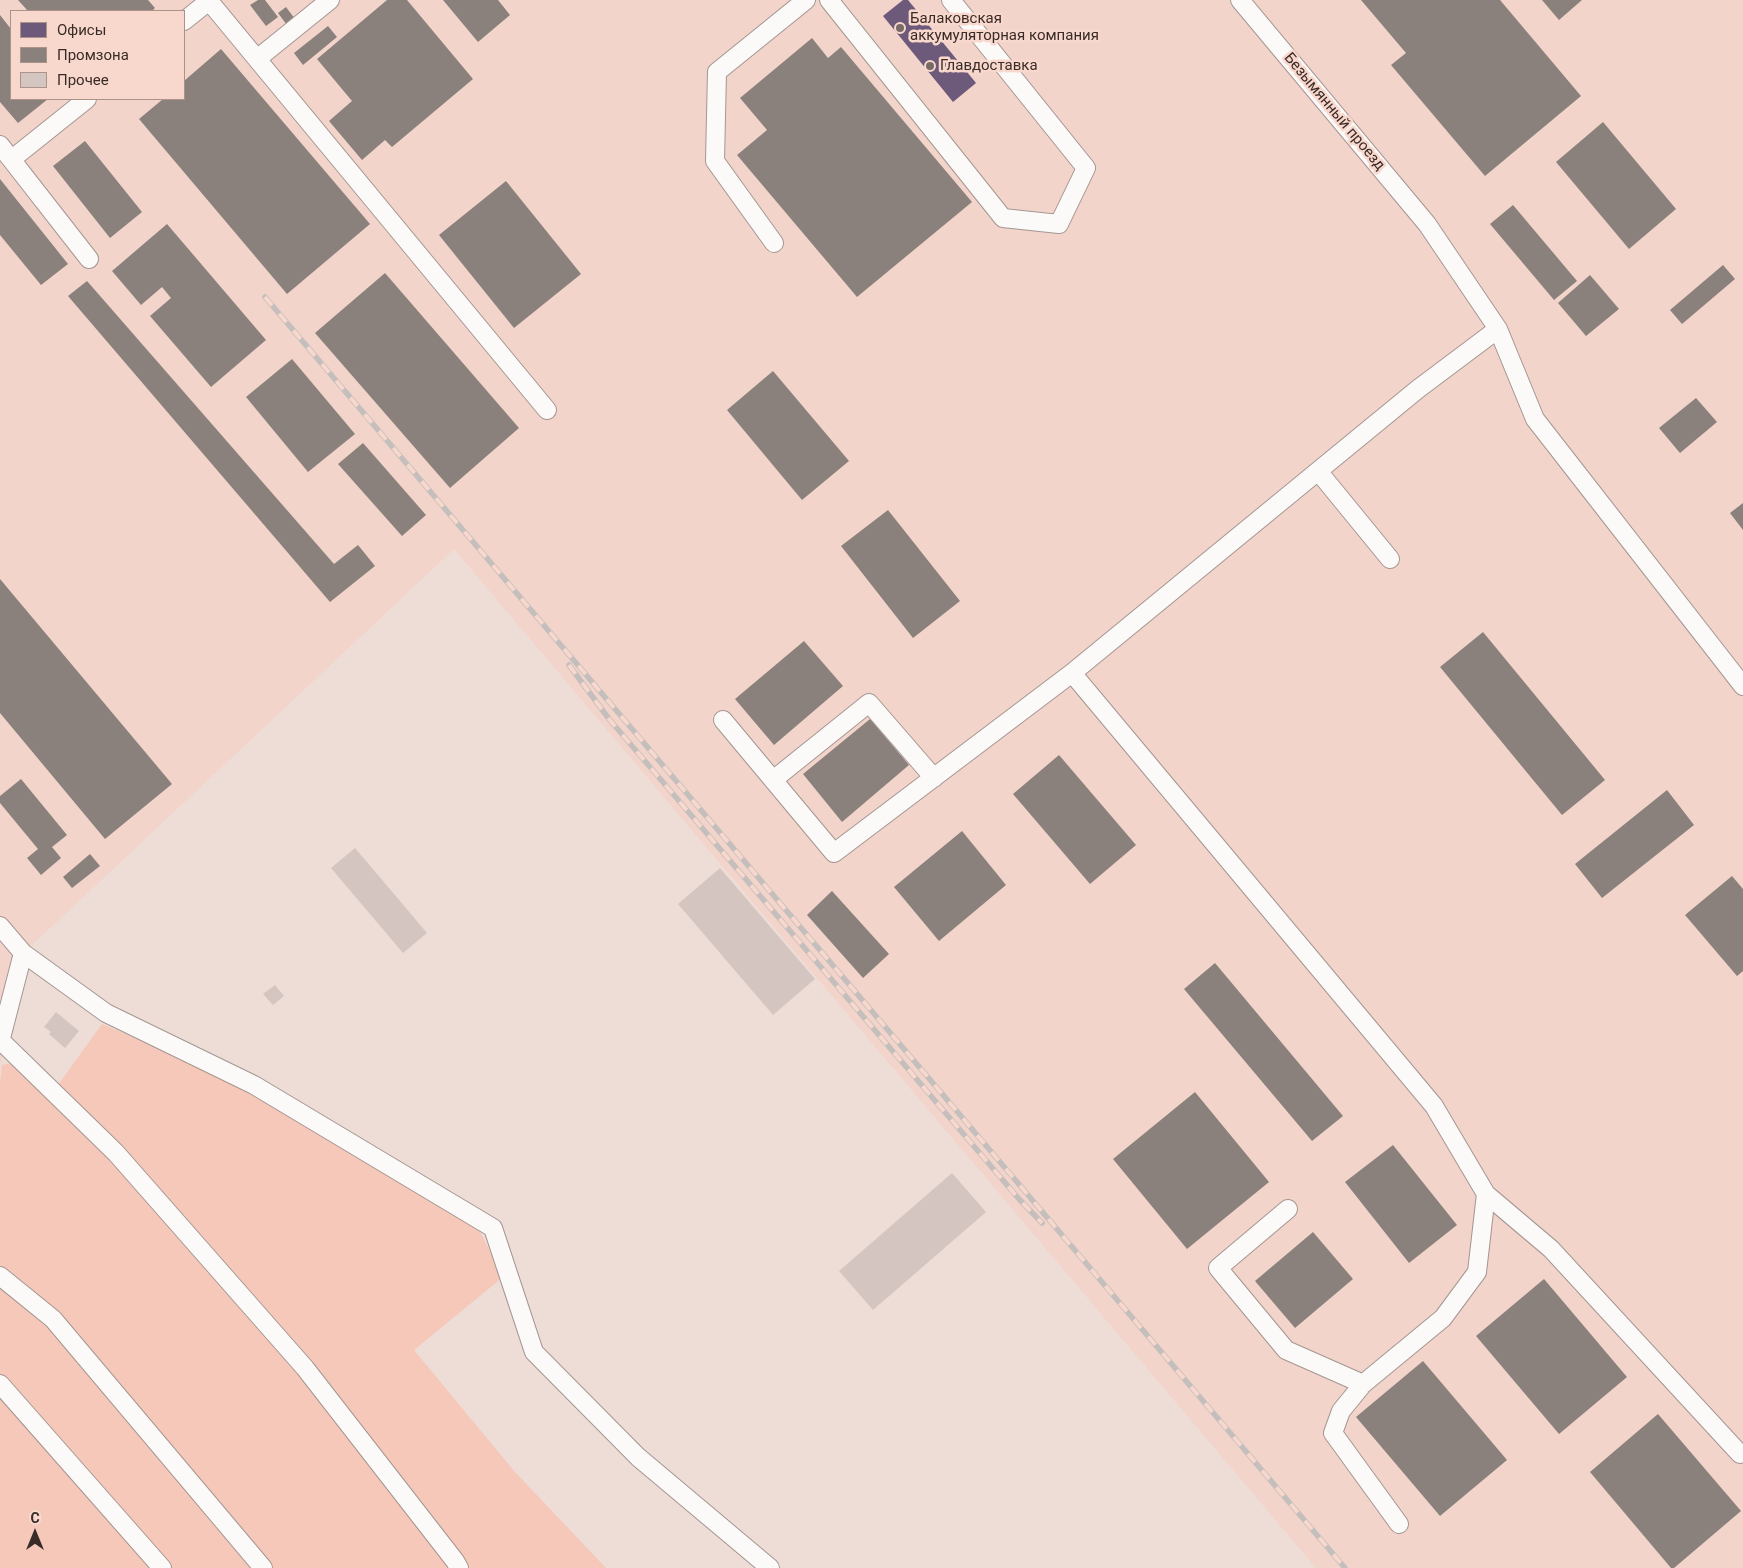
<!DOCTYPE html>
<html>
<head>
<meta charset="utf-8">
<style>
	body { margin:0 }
	#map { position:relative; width:1743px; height:1568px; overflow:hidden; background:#eedcd6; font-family:Roboto,sans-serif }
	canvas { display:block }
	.legend { position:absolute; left:10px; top:10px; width:175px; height:90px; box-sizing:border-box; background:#f8d7cc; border:1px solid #ac938a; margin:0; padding:6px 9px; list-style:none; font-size:15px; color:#392c28 }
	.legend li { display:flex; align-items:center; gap:10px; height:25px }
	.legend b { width:25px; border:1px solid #ac938a }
	.north { position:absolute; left:10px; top:1508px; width:50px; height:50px; -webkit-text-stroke:4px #f8d7cc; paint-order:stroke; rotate:0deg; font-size:14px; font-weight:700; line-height:20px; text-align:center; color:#392c28 }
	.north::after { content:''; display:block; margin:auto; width:18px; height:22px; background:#392c28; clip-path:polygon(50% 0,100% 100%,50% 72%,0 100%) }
</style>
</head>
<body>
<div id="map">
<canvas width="1743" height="1568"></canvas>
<ul class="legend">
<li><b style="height:14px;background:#6d597a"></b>Офисы</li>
<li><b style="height:14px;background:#8a817c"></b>Промзона</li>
<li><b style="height:14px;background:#d4c5c1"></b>Прочее</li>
</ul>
<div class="north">С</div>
</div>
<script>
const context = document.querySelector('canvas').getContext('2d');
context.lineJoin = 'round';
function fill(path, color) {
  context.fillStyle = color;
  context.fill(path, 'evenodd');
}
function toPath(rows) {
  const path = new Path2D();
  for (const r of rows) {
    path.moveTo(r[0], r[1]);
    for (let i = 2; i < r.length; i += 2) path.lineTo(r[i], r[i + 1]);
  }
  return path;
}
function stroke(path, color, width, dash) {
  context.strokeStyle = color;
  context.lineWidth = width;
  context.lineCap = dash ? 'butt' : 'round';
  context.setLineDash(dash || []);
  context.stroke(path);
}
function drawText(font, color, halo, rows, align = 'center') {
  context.font = font + ' Roboto,sans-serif';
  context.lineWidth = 5;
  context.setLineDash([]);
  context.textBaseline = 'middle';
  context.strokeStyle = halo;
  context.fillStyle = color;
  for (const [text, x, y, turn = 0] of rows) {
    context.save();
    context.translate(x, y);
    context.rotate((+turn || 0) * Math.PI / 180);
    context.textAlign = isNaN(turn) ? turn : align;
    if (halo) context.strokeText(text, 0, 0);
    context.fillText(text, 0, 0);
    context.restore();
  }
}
fill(toPath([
	[0,0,1743,0,1743,1568,1316,1568,454,549,30,947,0,1066],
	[11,11,184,11,184,99,11,99]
]), '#f2d4ca');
fill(toPath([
	[102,1024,213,1071,429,1192,479,1230,503,1277,414,1350,514,1471,606,1568,0,1568,0,1083,2,1065,17,1062,50,1096]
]), '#f5c8b9');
fill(toPath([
	[903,0,908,0,976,83,953,102,883,16]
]), '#6d597a');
fill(toPath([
	[18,0,148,0,155,8,152,11,28,11],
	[258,0,265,0,278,17,266,26,250,5],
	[387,0,407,0,473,79,392,147,385,140,362,160,329,121,352,101,317,59],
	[443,0,498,0,510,15,478,42],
	[1361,0,1500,0,1581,96,1485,176,1391,65,1406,53],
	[1542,0,1582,0,1559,20],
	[286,7,295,19,287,25,278,13],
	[0,15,11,29,11,99,48,99,18,123,0,102],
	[328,26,337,37,303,65,294,53],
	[812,38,828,58,841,47,972,202,857,297,737,155,767,130,740,98],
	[221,49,370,224,287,294,139,119,163,99,184,99,184,81],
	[1603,122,1676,209,1629,249,1556,162],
	[85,141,142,212,110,238,53,166],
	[0,179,68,264,41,285,0,235],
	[506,181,581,274,514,328,439,235],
	[1513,205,1577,281,1554,300,1490,224],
	[167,224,266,340,211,387,150,316,171,298,162,287,141,305,112,271],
	[1723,265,1735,279,1682,324,1670,310],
	[385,273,519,428,450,488,315,333],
	[1590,275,1619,309,1586,336,1558,303],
	[87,281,334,564,358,545,375,566,330,602,68,296],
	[292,359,355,434,308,472,246,397],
	[773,371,849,461,802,500,727,410],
	[1696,398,1717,422,1680,453,1659,428],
	[363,443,426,515,402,536,338,464],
	[1743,503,1743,530,1730,513],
	[888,510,960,601,913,638,841,546],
	[0,579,172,784,105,839,0,713],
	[1483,632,1605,780,1562,815,1440,667],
	[804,641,843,686,774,745,735,699],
	[870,719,909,765,842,822,803,774],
	[1059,755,1136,845,1090,884,1013,794],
	[21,779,67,835,52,847,61,858,41,875,27,858,38,849,0,803,0,796],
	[1667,790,1694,825,1602,898,1575,864],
	[962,831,1006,885,939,941,894,887],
	[90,854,100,866,72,888,63,877],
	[1732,876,1743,889,1743,971,1737,976,1685,915],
	[832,891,889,954,863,978,807,915],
	[1215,963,1343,1116,1312,1141,1184,989],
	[1195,1092,1269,1182,1187,1249,1113,1159],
	[1393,1145,1457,1225,1409,1263,1345,1182],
	[1313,1232,1353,1279,1295,1328,1255,1281],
	[1544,1279,1627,1377,1559,1434,1476,1336],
	[1423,1361,1507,1460,1440,1516,1356,1417],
	[1658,1414,1741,1511,1674,1568,1671,1568,1590,1472]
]), '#8a817c');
fill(toPath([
	[355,848,427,933,403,953,331,868],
	[720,868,815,979,773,1015,678,904],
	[275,985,284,996,273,1005,263,994],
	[56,1012,79,1031,65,1048,49,1034,51,1032,44,1027],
	[952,1173,986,1212,873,1310,839,1271]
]), '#d4c5c1');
const minor = toPath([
	[829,0,1003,218,1059,224,1086,168,951,0],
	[1240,0,1427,224,1498,329,1418,389,1072,673,1434,1106,1486,1194,1477,1272,1443,1318,1363,1384,1341,1411,1333,1433,1399,1524],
	[184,21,209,1,547,410],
	[257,59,330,0],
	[0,145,89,259],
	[12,159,87,99],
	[774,243,715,161,717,72,806,0],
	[1498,329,1535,419,1743,686],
	[1318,471,1390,559],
	[723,720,834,853,1072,673],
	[773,780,869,703,934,778],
	[0,926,23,953,106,1013,254,1085,493,1228,534,1352,638,1457,770,1568],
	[0,1040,116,1153,305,1368,455,1561,459,1568],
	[0,1042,23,953],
	[1486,1194,1551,1249,1740,1454],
	[1288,1209,1218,1268,1286,1350,1363,1384],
	[0,1276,53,1319,263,1568],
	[0,1384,162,1568]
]);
stroke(minor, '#a49692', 20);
stroke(minor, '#fcfaf9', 18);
const rail = toPath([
	[265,297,1345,1568],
	[569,665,609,719,1019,1199,1042,1223]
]);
stroke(rail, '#c4bfbd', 5.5);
stroke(rail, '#f8d7cc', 4, [11]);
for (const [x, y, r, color] of [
	[900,28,5,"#786a65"],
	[930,66,5,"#786a65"]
]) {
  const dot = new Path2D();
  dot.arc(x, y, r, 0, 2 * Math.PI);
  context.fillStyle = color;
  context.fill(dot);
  stroke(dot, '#f8d7cc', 2);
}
drawText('15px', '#392c28', '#f8d7cc', [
	["Балаковская",910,19],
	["аккумуляторная компания",910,36],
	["Главдоставка",940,66]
], 'left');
drawText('15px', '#392c28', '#f8d7cc', [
	["Безымянный проезд",1334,112,50]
]);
</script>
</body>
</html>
